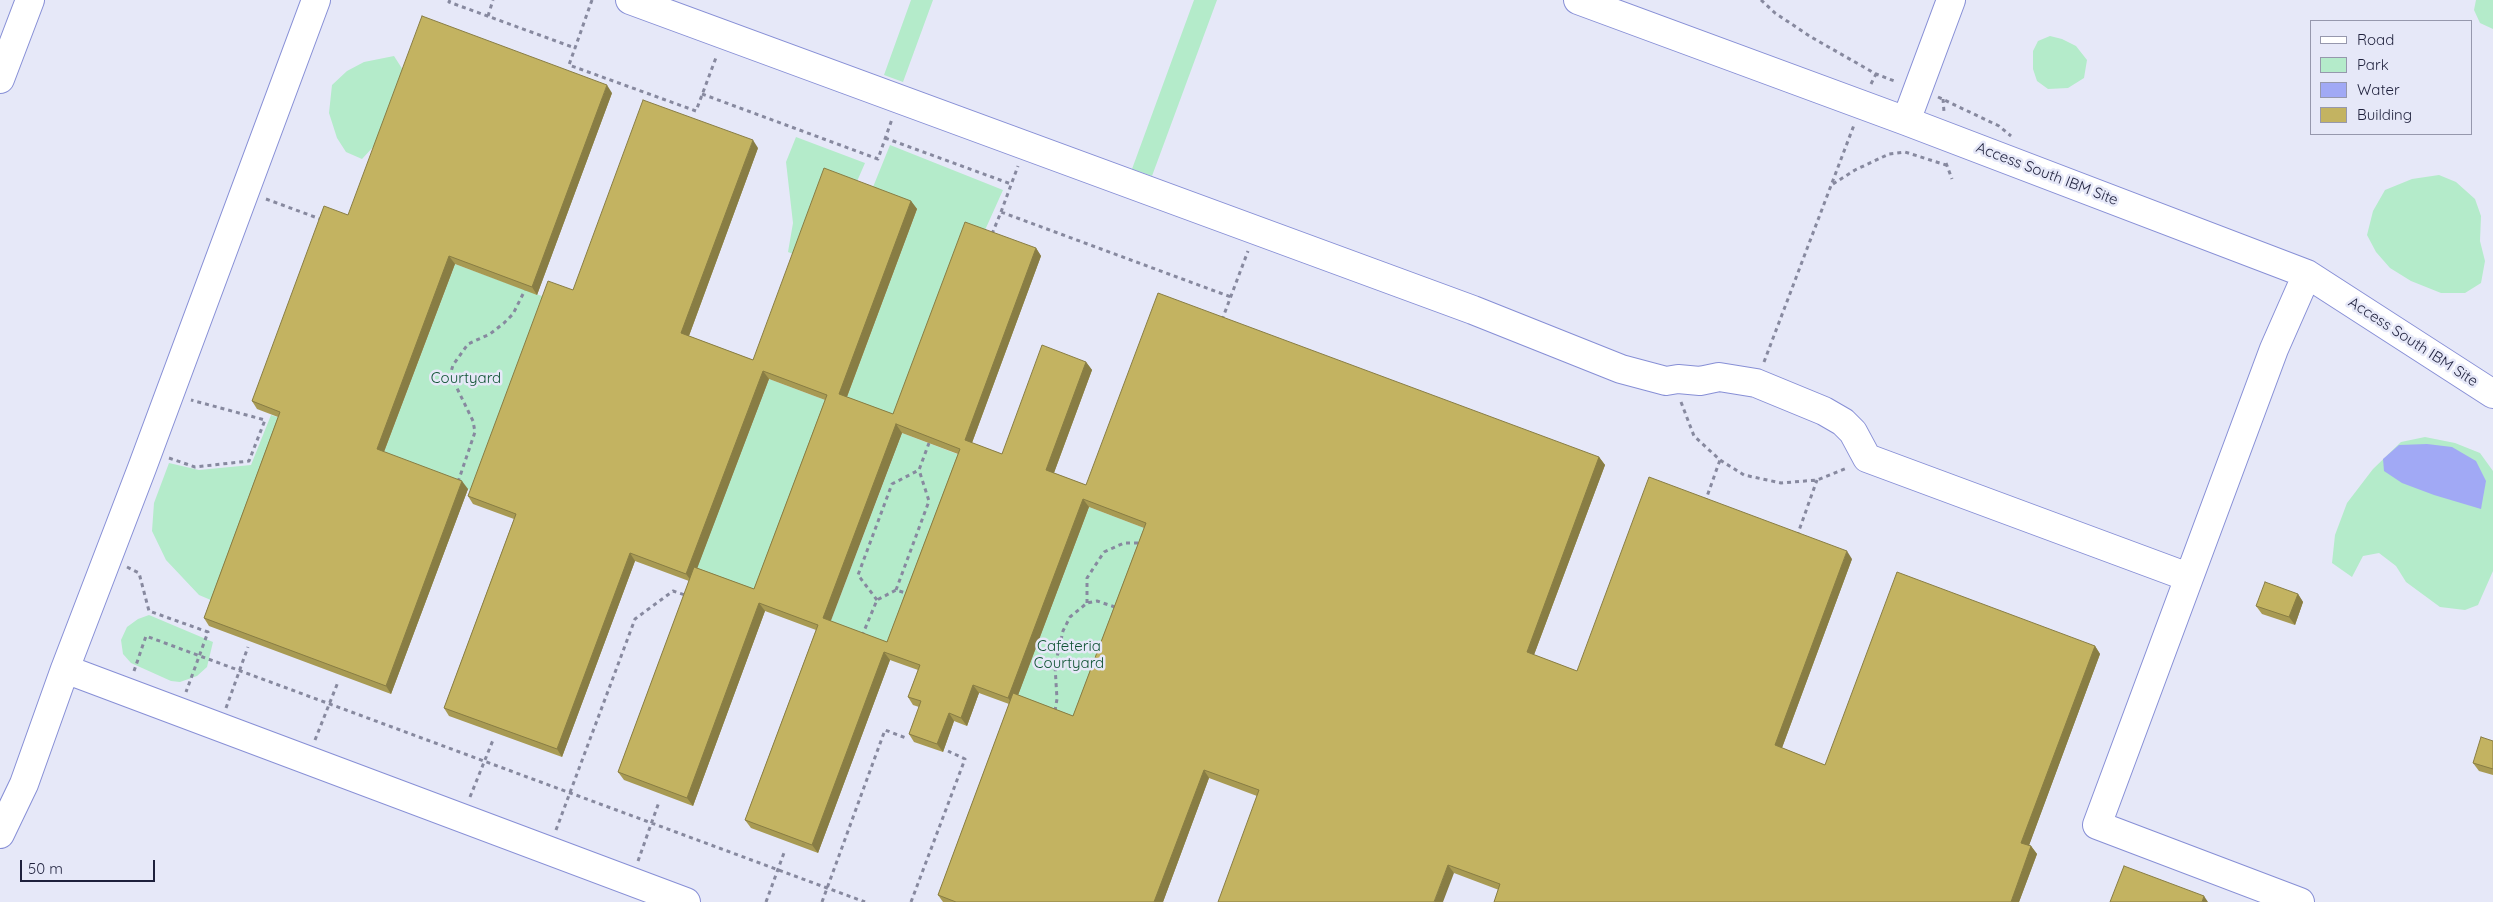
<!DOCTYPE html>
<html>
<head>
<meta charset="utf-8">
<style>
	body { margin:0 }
	#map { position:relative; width:2493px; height:902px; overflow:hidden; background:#e6e8f8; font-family:Quicksand,sans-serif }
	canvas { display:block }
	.legend { position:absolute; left:2310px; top:20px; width:162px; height:115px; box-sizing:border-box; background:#e6e8f8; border:1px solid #9698ad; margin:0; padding:6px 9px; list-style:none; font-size:15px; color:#1e203c }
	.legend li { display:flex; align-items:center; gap:10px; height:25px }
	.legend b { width:25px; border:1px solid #9698ad }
	.scale { position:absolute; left:20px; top:860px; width:135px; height:22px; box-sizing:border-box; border:2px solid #1e203c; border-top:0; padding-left:6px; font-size:15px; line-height:18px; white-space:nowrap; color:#1e203c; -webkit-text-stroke:4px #e6e8f8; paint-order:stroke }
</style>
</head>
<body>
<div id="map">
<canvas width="2493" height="902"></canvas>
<ul class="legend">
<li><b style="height:6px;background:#fff"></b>Road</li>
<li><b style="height:14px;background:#b4ebca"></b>Park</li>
<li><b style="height:14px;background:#a1a9f5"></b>Water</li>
<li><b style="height:14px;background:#c3b361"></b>Building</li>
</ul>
<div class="scale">50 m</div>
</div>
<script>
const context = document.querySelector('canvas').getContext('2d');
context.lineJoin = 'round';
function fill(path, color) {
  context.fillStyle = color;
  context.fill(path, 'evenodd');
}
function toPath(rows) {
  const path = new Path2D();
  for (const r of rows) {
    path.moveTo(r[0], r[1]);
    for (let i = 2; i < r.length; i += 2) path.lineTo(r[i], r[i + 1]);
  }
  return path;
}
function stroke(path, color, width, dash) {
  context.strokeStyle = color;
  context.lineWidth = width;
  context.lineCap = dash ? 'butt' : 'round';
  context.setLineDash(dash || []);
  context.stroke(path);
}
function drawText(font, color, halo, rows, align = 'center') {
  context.font = font + ' Quicksand,sans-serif';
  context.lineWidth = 5;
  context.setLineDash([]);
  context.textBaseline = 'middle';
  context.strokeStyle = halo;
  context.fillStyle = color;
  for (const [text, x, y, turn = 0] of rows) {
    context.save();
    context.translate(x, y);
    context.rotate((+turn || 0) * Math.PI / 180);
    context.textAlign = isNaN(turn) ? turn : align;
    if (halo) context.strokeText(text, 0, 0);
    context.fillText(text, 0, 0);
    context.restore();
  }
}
fill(toPath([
	[911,0,933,0,903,82,884,75],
	[1194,0,1217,0,1152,176,1132,169],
	[2476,0,2493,0,2493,29,2480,23,2474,10],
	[2050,36,2062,39,2076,46,2087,60,2084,78,2068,88,2048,89,2037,81,2033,69,2033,51,2038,41],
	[394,56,403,70,375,145,362,159,346,152,337,138,329,113,332,85,347,71,364,62],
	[796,137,865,163,855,186,800,257,788,252,793,223,786,162],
	[890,145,1003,190,899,422,845,402,917,209,871,192],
	[2439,175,2456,182,2475,199,2481,216,2480,241,2485,261,2481,283,2465,293,2441,293,2411,281,2390,268,2376,252,2367,235,2373,211,2385,190,2412,179],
	[455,264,550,299,478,493,382,457],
	[769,379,833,403,760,597,695,573],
	[271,415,286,420,218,603,199,595,166,560,152,531,154,503,169,463,199,470,251,465],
	[902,433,965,457,892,650,829,626],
	[2425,437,2455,443,2480,453,2493,471,2493,571,2478,605,2465,610,2440,607,2406,582,2396,566,2379,553,2363,556,2352,577,2332,563,2335,535,2347,503,2373,469,2401,442],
	[1089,507,1152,531,1079,724,1016,700],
	[149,615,213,642,207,667,197,676,180,682,171,681,131,663,123,654,121,640,127,627,138,619]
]), '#b4ebca');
fill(toPath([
	[2427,444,2452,447,2476,461,2486,481,2481,509,2434,495,2402,483,2384,471,2383,459,2399,445]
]), '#a1a9f5');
const minor = toPath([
	[630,0,1473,310,1621,369,1666,381,1678,379,1700,381,1719,377,1756,383,1824,411,1843,422,1853,432,1867,458,2188,577],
	[1578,0,1906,121,2307,274,2493,394],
	[0,79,30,0],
	[1906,121,1951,0],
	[65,669,686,902],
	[0,834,24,784,65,669,142,468,316,0],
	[2300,902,2097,825,2274,349,2307,274]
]);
stroke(minor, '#878fd6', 30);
stroke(toPath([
	[450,0,449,2,575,48],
	[592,0,569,65,696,111,717,55],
	[1761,0,1775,13,1811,37,1876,74,1897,82],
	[488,16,493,0],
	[1871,84,1876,74],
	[702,94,878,159,892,119],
	[1938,97,1999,126,2011,136],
	[1943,99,1944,112],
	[885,138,1011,184],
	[1946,163,1952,179],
	[1833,184,1855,170,1889,154,1905,152,1946,165],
	[266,199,323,220],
	[1001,212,1018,166],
	[992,234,1001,212,1231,297],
	[1222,320,1248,251],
	[1764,362,1854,125],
	[1681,402,1694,436,1720,460,1744,475,1781,483,1817,480,1847,468],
	[169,458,195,467,249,461,265,420,191,400],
	[458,482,475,432,473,421,454,382,451,372,453,365,468,344,490,334,504,323,513,314,525,290],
	[1705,502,1720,460],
	[1797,536,1817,480],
	[127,567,139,573,149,611,208,632,186,692],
	[896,590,929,501,919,470],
	[877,600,858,575,892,484,919,470,929,443],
	[1087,603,1087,578,1104,552,1124,543,1142,543],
	[862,636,877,600,896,590,909,594],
	[134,671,146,636,865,902],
	[226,708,248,647],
	[1055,711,1057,699,1055,666,1063,631,1070,617,1087,603,1097,601,1118,608],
	[315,740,338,682],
	[470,797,493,740],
	[556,830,635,619,673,591,688,596],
	[638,861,659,802],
	[766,902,785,850],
	[822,902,885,730,906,738],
	[911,902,965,759,948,751]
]), '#87899f', 3, [4, 4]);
stroke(minor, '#fff', 28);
fill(toPath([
	[612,93,537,295,455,264,384,452,468,489,391,694,209,626,204,618,278,417,257,409,252,401,348,215],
	[758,148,689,336,753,360,911,201,917,209,847,397,893,414,1036,248,1041,256,972,443,1002,454,1086,362,1092,370,1054,473,1086,485,1599,457,1605,465,1534,655,1577,671,1852,559,1782,748,1825,765,2095,646,2100,654,2029,845,2031,846,2037,854,2019,902,1494,902,1499,890,1454,873,1257,796,1209,778,1163,902,943,902,938,895,1009,704,979,693,967,726,954,721,943,752,914,742,909,734,919,707,913,705,908,697,918,670,890,660,818,853,751,828,745,820,816,630,765,611,693,806,624,780,618,772,689,581,635,561,562,757,449,716,444,708,514,519,473,504,468,496,573,290],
	[769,379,825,400,754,589,697,568],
	[902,433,958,454,887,642,830,621],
	[1089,507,1144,528,1073,716,1018,695],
	[2298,594,2303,602,2295,625,2262,614,2256,606],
	[2493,741,2493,775,2479,771,2473,763]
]), '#a89a53');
fill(toPath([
	[607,85,612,93,537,295,532,287],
	[753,140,758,148,687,341,681,333],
	[911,201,917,209,845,402,839,394],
	[1036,248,1041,256,970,448,965,440],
	[449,256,455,264,382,457,377,449],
	[1086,362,1092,370,1052,478,1046,470],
	[763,371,769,379,692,582,686,574],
	[896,424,902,433,829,626,823,618],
	[1599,457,1605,465,1532,660,1527,652],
	[462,481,468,489,391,694,386,686],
	[1083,499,1089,507,1014,706,1008,698],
	[1847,551,1852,559,1780,753,1775,745],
	[630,553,635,561,562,757,557,749],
	[2298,594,2303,602,2295,625,2289,617],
	[759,603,765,611,693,806,687,798],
	[2095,646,2100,654,2027,851,2021,843],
	[884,652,890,660,818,853,812,845],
	[973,685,979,693,967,726,961,718],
	[949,713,954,721,943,752,937,744],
	[1204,770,1209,778,1163,902,1154,902],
	[2031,846,2037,854,2019,902,2011,902],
	[1448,865,1454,873,1443,902,1434,902],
	[2204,896,2208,902,2202,902]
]), '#887d44');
const building = toPath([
	[422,16,607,85,532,287,449,256,377,449,462,481,386,686,204,618,280,412,252,401,324,206,348,215,422,16],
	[643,100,753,140,681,333,753,360,824,168,911,201,839,394,893,414,965,222,1036,248,965,440,1002,454,1042,345,1086,362,1046,470,1086,485,1158,293,1599,457,1527,652,1577,671,1649,477,1847,551,1775,745,1825,765,1897,572,2095,646,2021,843,2031,846,2011,902,1494,902,1500,884,1448,865,1434,902,1218,902,1259,790,1204,770,1154,902,956,902,938,895,1013,693,1073,716,1146,523,1083,499,1008,698,973,685,961,718,949,713,937,744,909,734,921,701,908,697,920,665,884,652,812,845,745,820,818,625,759,603,687,798,618,772,694,567,754,589,827,395,763,371,686,574,630,553,557,749,444,708,516,514,468,496,548,281,573,290,643,100],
	[896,424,960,449,887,642,823,618,896,424],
	[2265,582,2298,594,2289,617,2256,606,2265,582],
	[2481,737,2493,741,2493,769,2473,763,2481,737],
	[2124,866,2204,896,2202,902,2110,902,2124,866]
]);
fill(building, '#c3b361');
stroke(building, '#887d44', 1);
drawText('15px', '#1e203c', '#e6e8f8', [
	["Access South IBM Site",2047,174,21],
	["Access South IBM Site",2413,342,33]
]);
drawText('15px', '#105334', '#e6e8f8', [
	["Courtyard",466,378],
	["Cafeteria",1069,646],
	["Courtyard",1069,663]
]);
</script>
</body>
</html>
